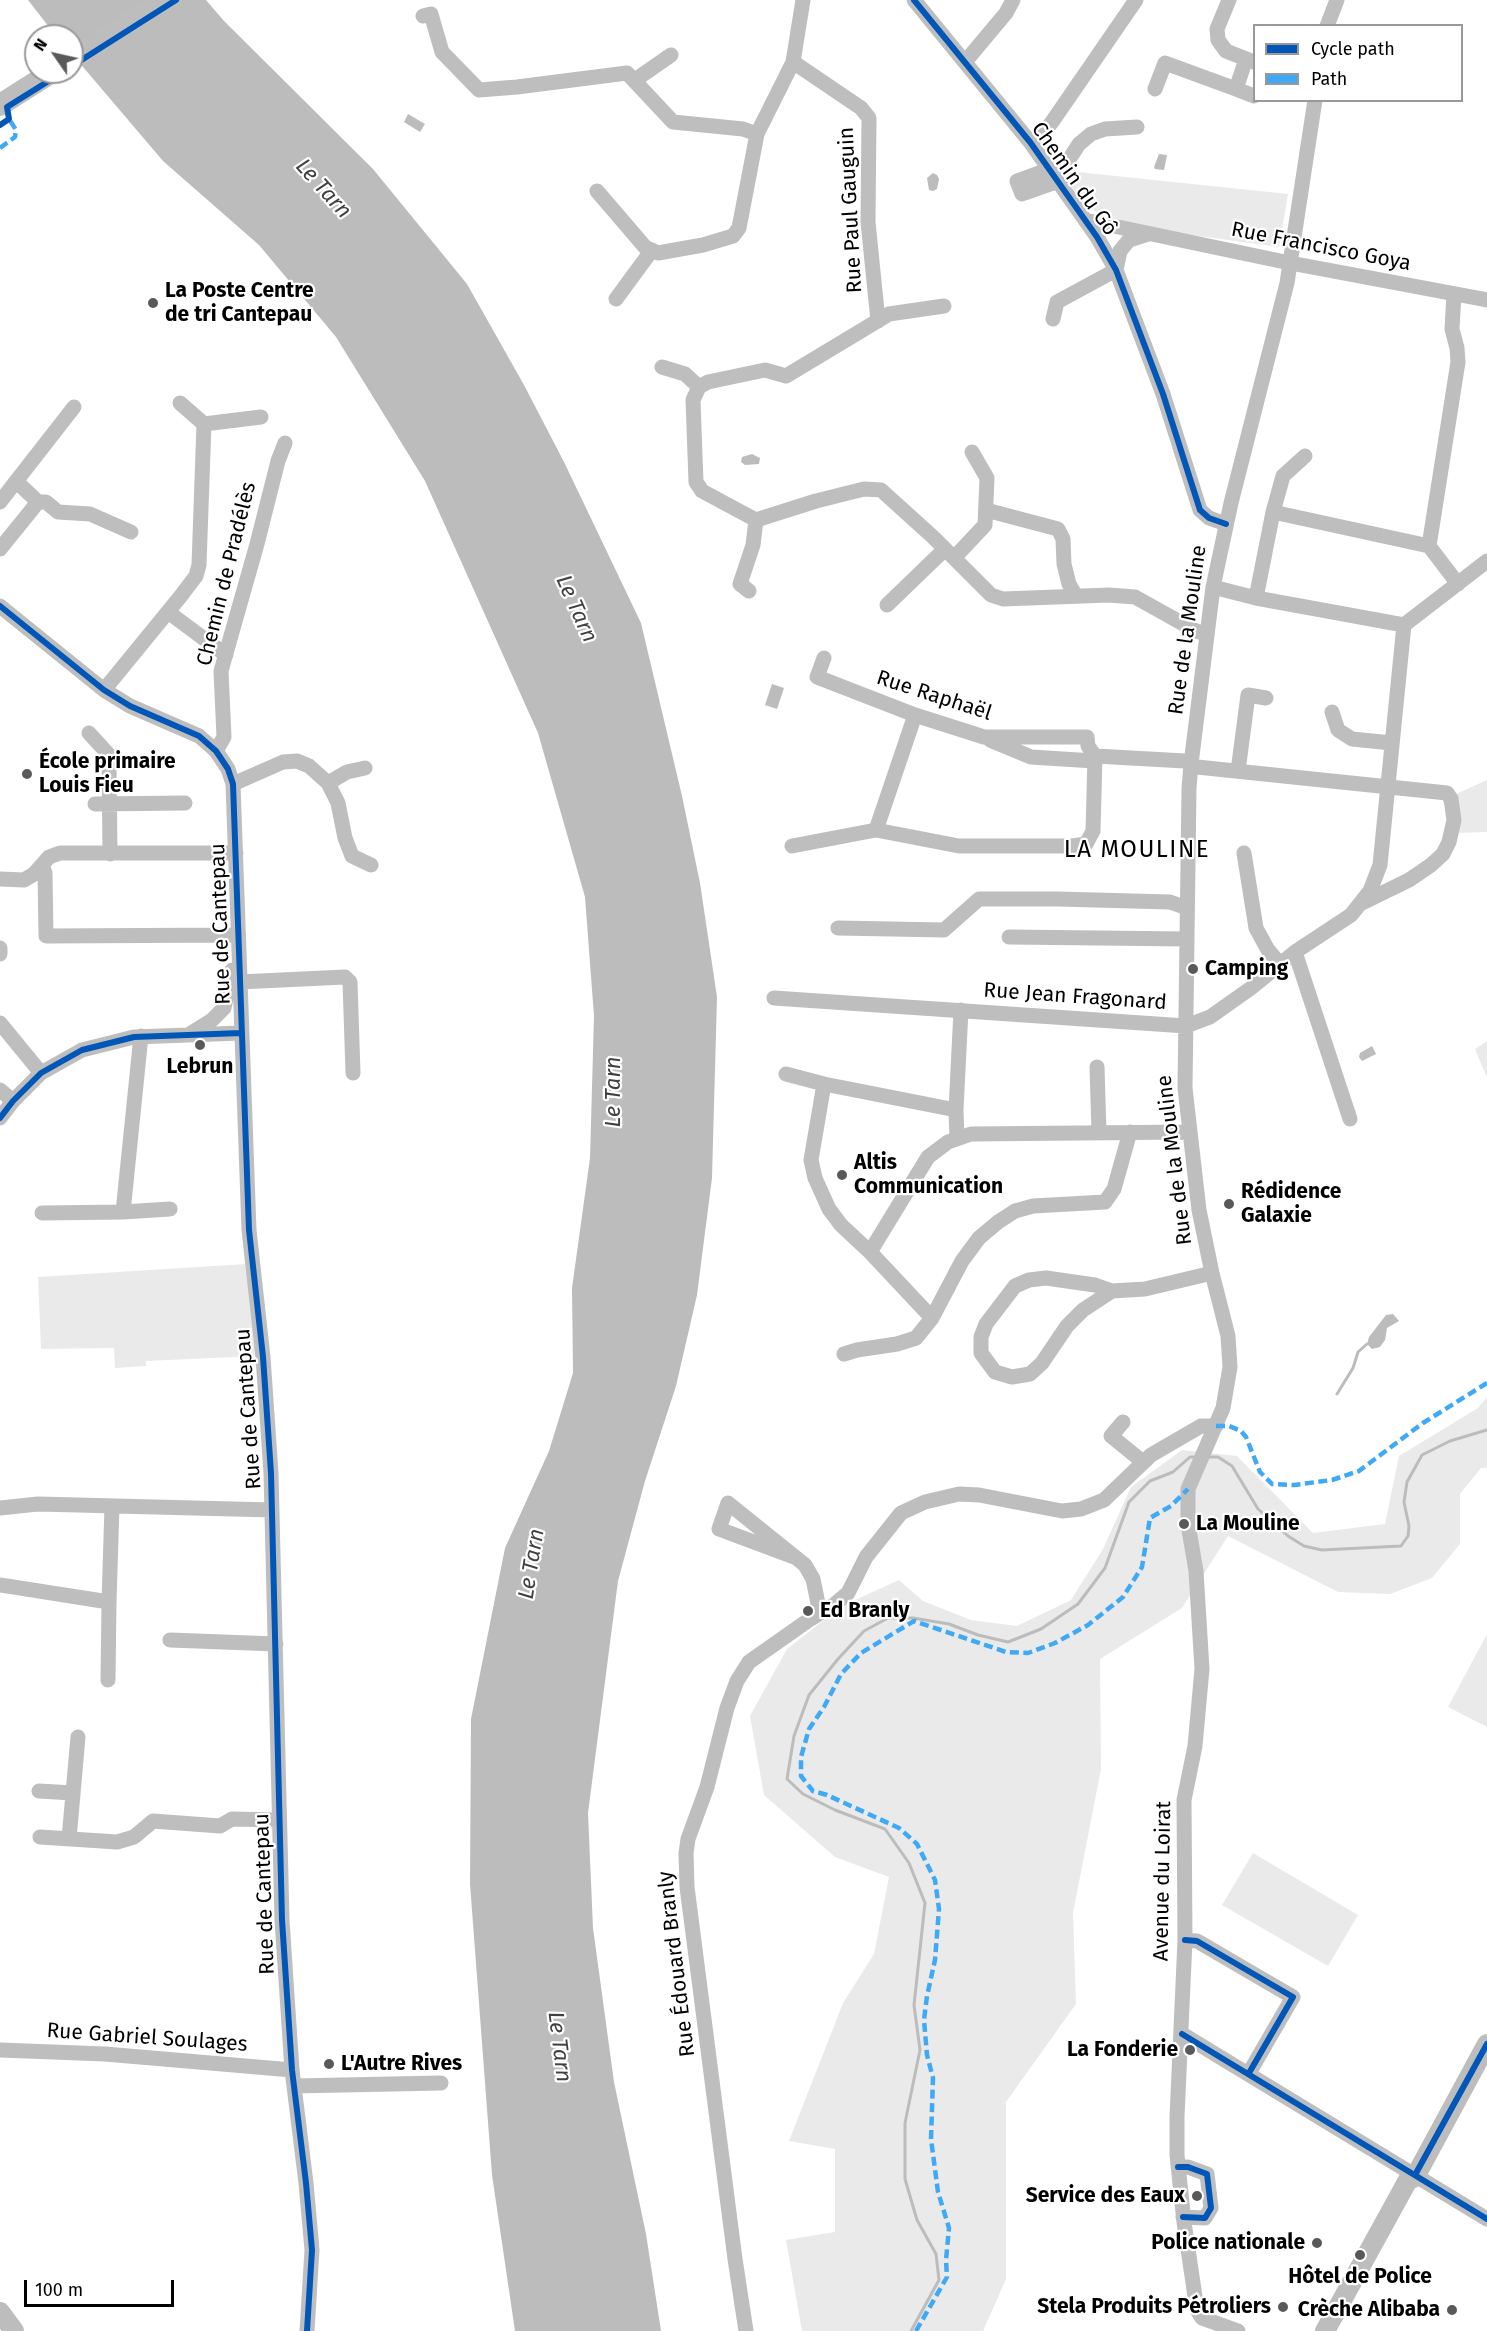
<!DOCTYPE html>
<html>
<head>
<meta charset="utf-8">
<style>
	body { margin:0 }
	#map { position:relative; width:1487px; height:2331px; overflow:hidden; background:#fff; font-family:"Fira Sans",sans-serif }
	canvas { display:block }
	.legend { position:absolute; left:1253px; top:24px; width:210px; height:78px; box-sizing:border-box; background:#fff; border:2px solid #999; margin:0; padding:8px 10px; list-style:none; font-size:18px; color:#000 }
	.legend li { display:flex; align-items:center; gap:12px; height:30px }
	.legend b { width:30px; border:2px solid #999 }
	.north { position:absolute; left:24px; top:24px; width:60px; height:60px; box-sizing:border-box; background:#fff; border:2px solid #999; border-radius:50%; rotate:304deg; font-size:16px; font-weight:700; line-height:24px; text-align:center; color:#000 }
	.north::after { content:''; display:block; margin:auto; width:21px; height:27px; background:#595959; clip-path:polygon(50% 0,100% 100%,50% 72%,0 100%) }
	.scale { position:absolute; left:24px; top:2280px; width:150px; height:27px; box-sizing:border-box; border:3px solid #000; border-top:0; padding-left:8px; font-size:18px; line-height:21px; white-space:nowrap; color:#000; -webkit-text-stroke:4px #fff; paint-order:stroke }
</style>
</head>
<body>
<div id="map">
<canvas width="1487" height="2331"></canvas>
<ul class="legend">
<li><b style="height:8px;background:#0057b8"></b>Cycle path</li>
<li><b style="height:8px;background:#3fa9f5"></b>Path</li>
</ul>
<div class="north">N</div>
<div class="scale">100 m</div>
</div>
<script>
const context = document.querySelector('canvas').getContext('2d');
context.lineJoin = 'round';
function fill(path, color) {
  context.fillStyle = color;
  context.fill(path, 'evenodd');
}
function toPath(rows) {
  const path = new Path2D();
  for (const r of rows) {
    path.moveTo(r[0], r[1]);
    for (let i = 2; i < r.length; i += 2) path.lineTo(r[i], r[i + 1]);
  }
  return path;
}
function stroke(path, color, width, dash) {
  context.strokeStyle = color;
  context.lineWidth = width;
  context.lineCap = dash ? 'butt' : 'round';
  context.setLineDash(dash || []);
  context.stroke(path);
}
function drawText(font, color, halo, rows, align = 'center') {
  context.font = font + ' "Fira Sans",sans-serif';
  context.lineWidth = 4.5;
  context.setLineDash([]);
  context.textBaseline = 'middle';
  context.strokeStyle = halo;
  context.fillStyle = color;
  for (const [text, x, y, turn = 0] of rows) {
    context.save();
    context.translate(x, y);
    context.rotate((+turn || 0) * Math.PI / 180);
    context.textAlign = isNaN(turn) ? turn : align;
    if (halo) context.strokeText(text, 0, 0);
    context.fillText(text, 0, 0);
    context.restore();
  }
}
fill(toPath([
	[1068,171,1288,194,1279,247,1185,234,1115,219,1098,213,1084,204,1069,186,1064,178],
	[1487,780,1487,832,1455,833,1454,795],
	[1487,1041,1487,1078,1475,1049],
	[246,1264,257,1356,146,1361,146,1366,115,1368,114,1348,41,1349,38,1277],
	[1487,1397,1487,1468,1481,1468,1460,1494,1460,1544,1432,1578,1390,1594,1338,1592,1228,1536,1182,1608,1100,1659,1101,1769,1073,1913,1076,2004,1006,2102,1006,2279,983,2331,802,2331,786,2240,835,2232,835,2149,789,2141,843,2003,874,1954,889,1877,835,1857,764,1795,750,1716,787,1649,842,1606,899,1580,923,1601,971,1620,1017,1626,1071,1600,1103,1549,1131,1487,1182,1450,1237,1456,1313,1533,1385,1524,1399,1456,1478,1408],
	[1487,1634,1487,1727,1448,1707],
	[1253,1853,1358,1915,1328,1966,1222,1905]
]), '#eaeaea');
fill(toPath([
	[28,0,206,0,224,21,373,169,467,284,524,385,564,462,641,623,682,796,700,883,717,997,712,1178,697,1295,676,1386,645,1481,618,1581,588,1813,593,1928,614,2082,646,2234,661,2331,515,2331,492,2175,470,1884,471,1719,505,1548,549,1451,573,1373,572,1288,590,1158,594,1016,585,897,538,733,425,481,336,337,259,245,163,161,72,54,72,36,56,36],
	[408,114,425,124,420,132,404,122],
	[1159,154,1167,155,1164,170,1155,169,1154,167],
	[933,173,937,175,939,179,937,189,933,191,929,190,927,178],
	[752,454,760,458,759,464,745,465,741,462,742,457],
	[772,684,784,688,777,709,765,705],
	[1372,1046,1376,1054,1362,1061,1359,1057,1360,1053],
	[1393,1314,1399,1321,1387,1328,1385,1340,1380,1347,1372,1349,1367,1344,1369,1337,1386,1315]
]), '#bcbcbc');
stroke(toPath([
	[1337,1394,1353,1368,1358,1352,1367,1344],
	[1207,1457,1218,1457,1232,1466,1258,1509,1288,1536,1304,1546,1322,1550,1401,1546,1408,1536,1409,1526,1404,1502,1407,1482,1422,1455,1450,1441,1487,1430],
	[911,2331,939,2280,936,2254,917,2220,905,2179,905,2123,920,2050,914,2005,925,1903,909,1863,885,1829,835,1810,803,1794,787,1779,794,1736,809,1695,838,1659,864,1631,888,1618,913,1618,949,1624,978,1635,1008,1642,1041,1629,1078,1604,1105,1568,1129,1502,1150,1481,1173,1472,1190,1457,1195,1457]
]), '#bcbcbc', 3);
stroke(toPath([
	[914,0,1030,142,1097,237,1116,270,1163,394,1200,510,1209,518,1226,524],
	[1229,0,1217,29,1218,40,1226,51,1254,62],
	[423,16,431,14,442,52,479,90,517,87,627,73,673,122,743,129,757,134],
	[1327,26,1337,0],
	[793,62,861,108,869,118,868,222,878,321],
	[965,62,1006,13,1013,0],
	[635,80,671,55],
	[1155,89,1165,63,1236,89,1246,59],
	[1236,89,1254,96],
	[1030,142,1041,135,1052,122,1136,0],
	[1050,169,1017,181,1022,194,1059,181],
	[1057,178,1079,144,1091,134,1105,129,1137,127],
	[597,191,645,247,658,253,703,245,733,236,739,228,757,134,793,62,803,0],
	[1085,220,1285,262,1487,300],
	[1454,294,1452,329,1457,348,1458,362,1429,546,1458,584],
	[616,299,652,250],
	[944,306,889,314,786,376,765,370,708,382,699,387,693,400,696,482,702,491,756,520,816,501,864,489,881,490,933,537,991,595,1003,599,1109,595,1135,597,1196,631,1206,634],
	[1053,319,1057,302,1116,270,1120,251,1129,240,1148,234],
	[662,367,685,374,699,387],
	[204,424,261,417],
	[17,482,38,502,46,502,58,512,90,514,131,532],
	[0,502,74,407],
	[986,510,1058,529,1063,539,1064,564,1069,584,1076,596],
	[1273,512,1429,546],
	[0,549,38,502],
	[954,558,985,525,987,478,972,452],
	[1213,587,1256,598,1404,625,1487,561],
	[749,591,740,584,753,545,756,520],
	[1256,598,1273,512,1283,476,1305,456],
	[887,605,945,549],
	[0,606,104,690,130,706,199,736,216,751,228,769,233,784,249,1230,263,1357,271,1473,282,1920,292,2070,306,2183,312,2250,307,2331],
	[168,612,226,655],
	[824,658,817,677,915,715,984,737,1087,737,1088,746,1095,756,1185,761,1197,767,1447,793,1451,799,1454,820,1449,842,1443,854,1431,865,1409,880,1362,903],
	[104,690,180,597,196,576,199,565,204,424,180,403],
	[1332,712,1338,730,1352,739,1392,743],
	[89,733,109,755,110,854],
	[990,740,1031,757,1094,761],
	[216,751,224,737,221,671,257,544,278,461,285,443],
	[1238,771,1248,695,1266,698],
	[328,783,347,772,365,768],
	[233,784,283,762,297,761,309,766,328,783,338,803,345,838,352,856,371,865],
	[95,804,185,803],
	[876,830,915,715],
	[792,846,876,830,959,846,1072,846,1086,844,1093,831,1095,756],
	[1244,853,1256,928,1268,950,1280,964],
	[42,865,45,873,46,936,237,935],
	[0,879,24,880,34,874,49,857,60,853,236,853],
	[838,928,944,930,979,899,1058,899,1170,902,1187,908],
	[1009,937,1187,939],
	[0,948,0,954],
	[1295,952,1350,1119],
	[239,982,345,977,350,982,353,1073],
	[774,998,1186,1026,1210,1017,1251,988,1295,952,1351,915,1370,891,1380,865,1404,625],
	[0,1023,41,1073],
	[188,1035,212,1020,224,1008,232,970],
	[1097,1067,1099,1132],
	[786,1074,824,1084,956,1110],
	[824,1084,811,1160,815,1178,829,1209,841,1225,870,1252,932,1318],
	[0,1090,13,1101],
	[0,1118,13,1101,41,1073,82,1050,134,1037,241,1033],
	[957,1139,956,1110,961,1010],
	[123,1212,170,1209],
	[42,1213,123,1212,141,1036],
	[870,1252,928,1157,948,1142,971,1134,1189,1132],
	[1112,1291,1083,1310,1067,1326,1042,1363,1030,1374,1012,1377,995,1372,981,1353,981,1337,986,1324,1015,1286,1029,1280,1046,1278,1095,1285,1112,1291,1145,1289,1212,1273],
	[844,1354,857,1350,897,1344,916,1338,932,1318,962,1261,979,1238,998,1222,1015,1211,1033,1206,1105,1202,1114,1189,1130,1132],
	[1123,1422,1111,1436,1143,1462],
	[0,1508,38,1504,272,1510],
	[794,1557,719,1529,728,1503,805,1565,813,1579,820,1613],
	[0,1585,109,1602,112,1506],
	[170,1640,276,1644],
	[108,1680,109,1602],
	[39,1791,73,1793],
	[40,1837,117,1842,134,1837,153,1821,220,1826,232,1819,278,1820],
	[69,1839,78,1737],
	[1185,1940,1197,1941,1293,1997,1249,2073],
	[1182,2034,1487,2219],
	[0,2050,105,2054,292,2070],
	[294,2086,441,2083],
	[1178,2167,1188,2167,1207,2174,1211,2208,1205,2218,1183,2217],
	[746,2331,735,2259,687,1887,686,1853,688,1839,707,1787,727,1708,737,1681,749,1662,806,1622,835,1604,848,1593,866,1557,901,1513,925,1502,959,1494,979,1495,1062,1511,1081,1509,1104,1500,1151,1455,1201,1426,1216,1426],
	[1238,2331,1202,2318,1197,2310,1184,2222,1177,2155,1177,2117,1185,1940,1184,1800,1195,1746,1202,1669,1196,1571,1188,1524,1188,1489,1223,1408,1230,1367,1228,1336,1212,1273,1199,1210,1185,1088,1189,788,1191,764,1213,587,1231,503,1287,283,1315,100]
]), '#bebebe', 15);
stroke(toPath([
	[0,2312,14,2331],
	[1325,2331,1408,2180,1415,2177,1487,2044]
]), '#bdbdbd', 20);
stroke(toPath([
	[72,59,165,0],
	[0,105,52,72]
]), '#bdbdbd', 22);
stroke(toPath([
	[0,148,15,137,16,130,9,119],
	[1216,1426,1229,1426,1241,1431,1246,1437,1260,1472,1272,1484,1294,1485,1332,1480,1359,1471,1423,1423,1487,1383],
	[916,2331,947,2277,946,2260,949,2228,938,2192,931,2139,933,2078,927,2055,924,2020,927,1996,935,1960,939,1909,935,1880,917,1844,899,1828,827,1795,813,1791,801,1776,801,1757,809,1729,824,1707,841,1674,861,1653,914,1621,1006,1652,1028,1653,1055,1643,1088,1625,1123,1597,1142,1567,1150,1518,1171,1506,1188,1489]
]), '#3fa9f5', 4.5, [9, 4.5]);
stroke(toPath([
	[914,0,1030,142,1097,237,1116,270,1163,394,1200,510,1209,518,1226,524],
	[72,66,176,0],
	[0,125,9,119,7,107,63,72],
	[0,606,104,690,130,706,199,736,216,751,228,769,233,784,249,1230,263,1357,271,1473,282,1920,292,2070,306,2183,312,2250,307,2331],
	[0,1118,13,1101,41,1073,82,1050,134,1037,241,1033],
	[1185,1940,1197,1941,1293,1997,1249,2073],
	[1182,2034,1487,2219],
	[1178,2167,1188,2167,1207,2174,1211,2208,1205,2218,1183,2217],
	[1415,2175,1487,2044]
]), '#0057b8', 6);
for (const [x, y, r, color] of [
	[153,303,6,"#595959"],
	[27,774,6,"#595959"],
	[1193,969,6,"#595959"],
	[200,1045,6,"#595959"],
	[842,1175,6,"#595959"],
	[1229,1204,6,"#595959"],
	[1184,1524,6,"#595959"],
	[808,1611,6,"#595959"],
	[1190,2050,6,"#595959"],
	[329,2064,6,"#595959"],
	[1197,2196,6,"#595959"],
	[1317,2243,6,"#595959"],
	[1360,2255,6,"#595959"],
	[1283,2307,6,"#595959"],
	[1452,2310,6,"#595959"]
]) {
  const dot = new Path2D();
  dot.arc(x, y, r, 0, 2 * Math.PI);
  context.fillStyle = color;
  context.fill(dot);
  stroke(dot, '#fff', 2);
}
drawText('21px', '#000', '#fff', [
	["Chemin du Gô",1074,179,55],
	["Rue Paul Gauguin",851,210,-93],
	["Rue Francisco Goya",1321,247,11],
	["Chemin de Pradélès",227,574,-76],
	["Rue de la Mouline",1188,630,-82],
	["Rue Raphaël",934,696,18],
	["Rue de Cantepau",221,924,-92],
	["Rue Jean Fragonard",1075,997,4],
	["Rue de la Mouline",1175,1160,-97],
	["Rue de Cantepau",249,1409,-94],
	["Avenue du Loirat",1163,1881,-89],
	["Rue de Cantepau",265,1894,-92],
	["Rue Édouard Branly",677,1964,-97],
	["Rue Gabriel Soulages",147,2038,4]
]);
drawText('bold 21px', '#000', '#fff', [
	["La Poste Centre",165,291],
	["de tri Cantepau",165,315],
	["École primaire",39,762],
	["Louis Fieu",39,786],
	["Camping",1205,969],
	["Lebrun",200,1067,"center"],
	["Altis",854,1163],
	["Communication",854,1187],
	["Rédidence",1241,1192],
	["Galaxie",1241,1216],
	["La Mouline",1196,1524],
	["Ed Branly",820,1611],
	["La Fonderie",1178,2050,"right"],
	["L'Autre Rives",341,2064],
	["Service des Eaux",1185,2196,"right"],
	["Police nationale",1305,2243,"right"],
	["Hôtel de Police",1360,2277,"center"],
	["Stela Produits Pétroliers",1271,2307,"right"],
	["Crèche Alibaba",1440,2310,"right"]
], 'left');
drawText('italic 22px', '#404040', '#fff', [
	["Le Tarn",323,189,48],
	["Le Tarn",576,609,66],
	["Le Tarn",614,1092,-90],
	["Le Tarn",532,1564,-81],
	["Le Tarn",559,2047,83]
]);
context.letterSpacing = '1.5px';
drawText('24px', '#000', '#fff', [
	["LA MOULINE",1137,850]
]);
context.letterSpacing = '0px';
</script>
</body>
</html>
